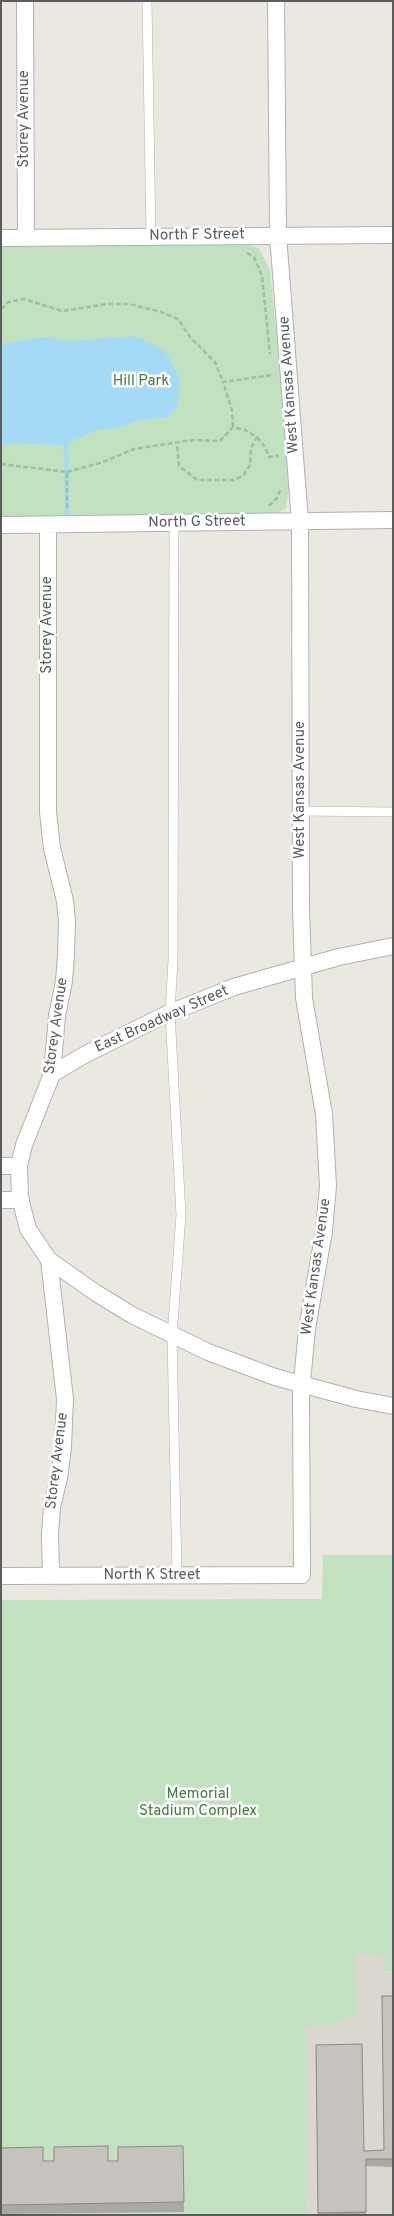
<!DOCTYPE html>
<html>
<head>
<meta charset="utf-8">
<style>
	body { margin:0 }
	#map { position:relative; width:394px; height:2216px; overflow:hidden; background:#ebe8e1; font-family:Overpass,sans-serif }
	canvas { display:block }
	.frame { position:absolute; inset:0; border:2px solid #595d60; pointer-events:none }
</style>
</head>
<body>
<div id="map">
<canvas width="394" height="2216"></canvas>
<div class="frame"></div>
</div>
<script>
const context = document.querySelector('canvas').getContext('2d');
context.lineJoin = 'round';
function fill(path, color) {
  context.fillStyle = color;
  context.fill(path, 'evenodd');
}
function toPath(rows) {
  const path = new Path2D();
  for (const r of rows) {
    path.moveTo(r[0], r[1]);
    for (let i = 2; i < r.length; i += 2) path.lineTo(r[i], r[i + 1]);
  }
  return path;
}
function stroke(path, color, width, dash) {
  context.strokeStyle = color;
  context.lineWidth = width;
  context.lineCap = dash ? 'butt' : 'round';
  context.setLineDash(dash || []);
  context.stroke(path);
}
function drawText(font, color, halo, rows, align = 'center') {
  context.font = font + ' Overpass,sans-serif';
  context.lineWidth = 5;
  context.setLineDash([]);
  context.textBaseline = 'middle';
  context.strokeStyle = halo;
  context.fillStyle = color;
  for (const [text, x, y, turn = 0] of rows) {
    context.save();
    context.translate(x, y);
    context.rotate((+turn || 0) * Math.PI / 180);
    context.textAlign = isNaN(turn) ? turn : align;
    if (halo) context.strokeText(text, 0, 0);
    context.fillText(text, 0, 0);
    context.restore();
  }
}
fill(toPath([
	[355,1954,382,1954,384,1971,393,1972,393,2215,306,2215,305,2025,337,2024]
]), '#dbd7cf');
fill(toPath([
	[233,240,259,248,270,270,291,478,286,508,260,522,1,520,1,244],
	[323,1555,393,1555,393,1971,384,1971,382,1954,355,1954,357,2013,337,2024,305,2026,306,2215,1,2215,1,1600,322,1599]
]), '#c2e1bf');
fill(toPath([
	[134,336,155,345,168,355,177,373,180,386,177,408,168,417,139,420,118,428,96,430,64,445,1,443,1,344,44,337,71,341]
]), '#a5daf7');
stroke(toPath([
	[66,440,67,522]
]), '#a5daf7', 4.5);
const service = toPath([
	[147,1,151,236],
	[174,524,173,960,170,1013,181,1215,172,1336,177,1575],
	[301,811,393,812]
]);
const minor = toPath([
	[25,1,26,238],
	[1,238,393,235],
	[1,525,393,520],
	[48,525,48,812,52,848,65,901,67,922,66,955,64,981,57,1016,52,1074,24,1145,19,1166,20,1198,28,1229,49,1260,65,1399,63,1447,59,1478,52,1507,50,1534,51,1576],
	[52,1074,86,1054,167,1014,234,987,339,957,393,946],
	[1,1166,19,1166],
	[1,1200,21,1200],
	[49,1260,96,1293,132,1315,208,1352,275,1377,356,1399,393,1406],
	[1,1576,302,1575,301,1393,307,1329,324,1231,328,1186,324,1114,304,998,301,908,300,522,278,235,276,1]
]);
stroke(service, '#aeb2b5', 10);
stroke(minor, '#aeb2b5', 18);
stroke(toPath([
	[247,253,254,257,262,276,270,354],
	[1,309,9,302,24,299,62,311,108,304,129,304,161,312,178,319,190,337,215,362,223,382],
	[233,427,232,410,223,382,273,375],
	[257,437,265,447,269,457,279,456],
	[1,464,67,472,67,508],
	[67,472,103,462,134,449,193,440,220,441,233,427,245,430,257,437,251,448,250,465,243,476,234,480,197,480,179,466,177,444],
	[269,506,277,498,281,488]
]), '#99c2a1', 2.5, [5, 2.5]);
stroke(service, '#fff', 9);
stroke(minor, '#fff', 16);
fill(toPath([
	[393,1996,393,2167,366,2166,366,2215,318,2215,316,2045,364,2151,384,2150],
	[183,2146,184,2212,1,2214,1,2148,43,2161,118,2161]
]), '#aaa8a3');
const building = toPath([
	[382,1996,393,1996,393,2159,366,2159,366,2212,318,2213,316,2045,362,2044,364,2151,384,2150,382,1996],
	[108,2146,108,2161,118,2161,118,2147,183,2146,184,2202,1,2205,1,2148,43,2147,43,2161,54,2161,54,2147,108,2146]
]);
fill(building, '#c6c3be');
stroke(building, '#8b8885', 1);
drawText('15px', '#595d60', '#fff', [
	["Storey Avenue",25,119,-90],
	["North F Street",197,236,-1],
	["West Kansas Avenue",290,385,-94],
	["North G Street",197,523,-1],
	["Storey Avenue",48,625,-90],
	["West Kansas Avenue",301,790,-90],
	["East Broadway Street",162,1020,-24],
	["Storey Avenue",57,1026,-82],
	["West Kansas Avenue",317,1267,-82],
	["Storey Avenue",58,1461,-83],
	["North K Street",152,1576]
]);
drawText('15px', '#3d7e3b', '#fff', [
	["Hill Park",141,382],
	["Memorial",198,1795],
	["Stadium Complex",198,1812]
]);
</script>
</body>
</html>
